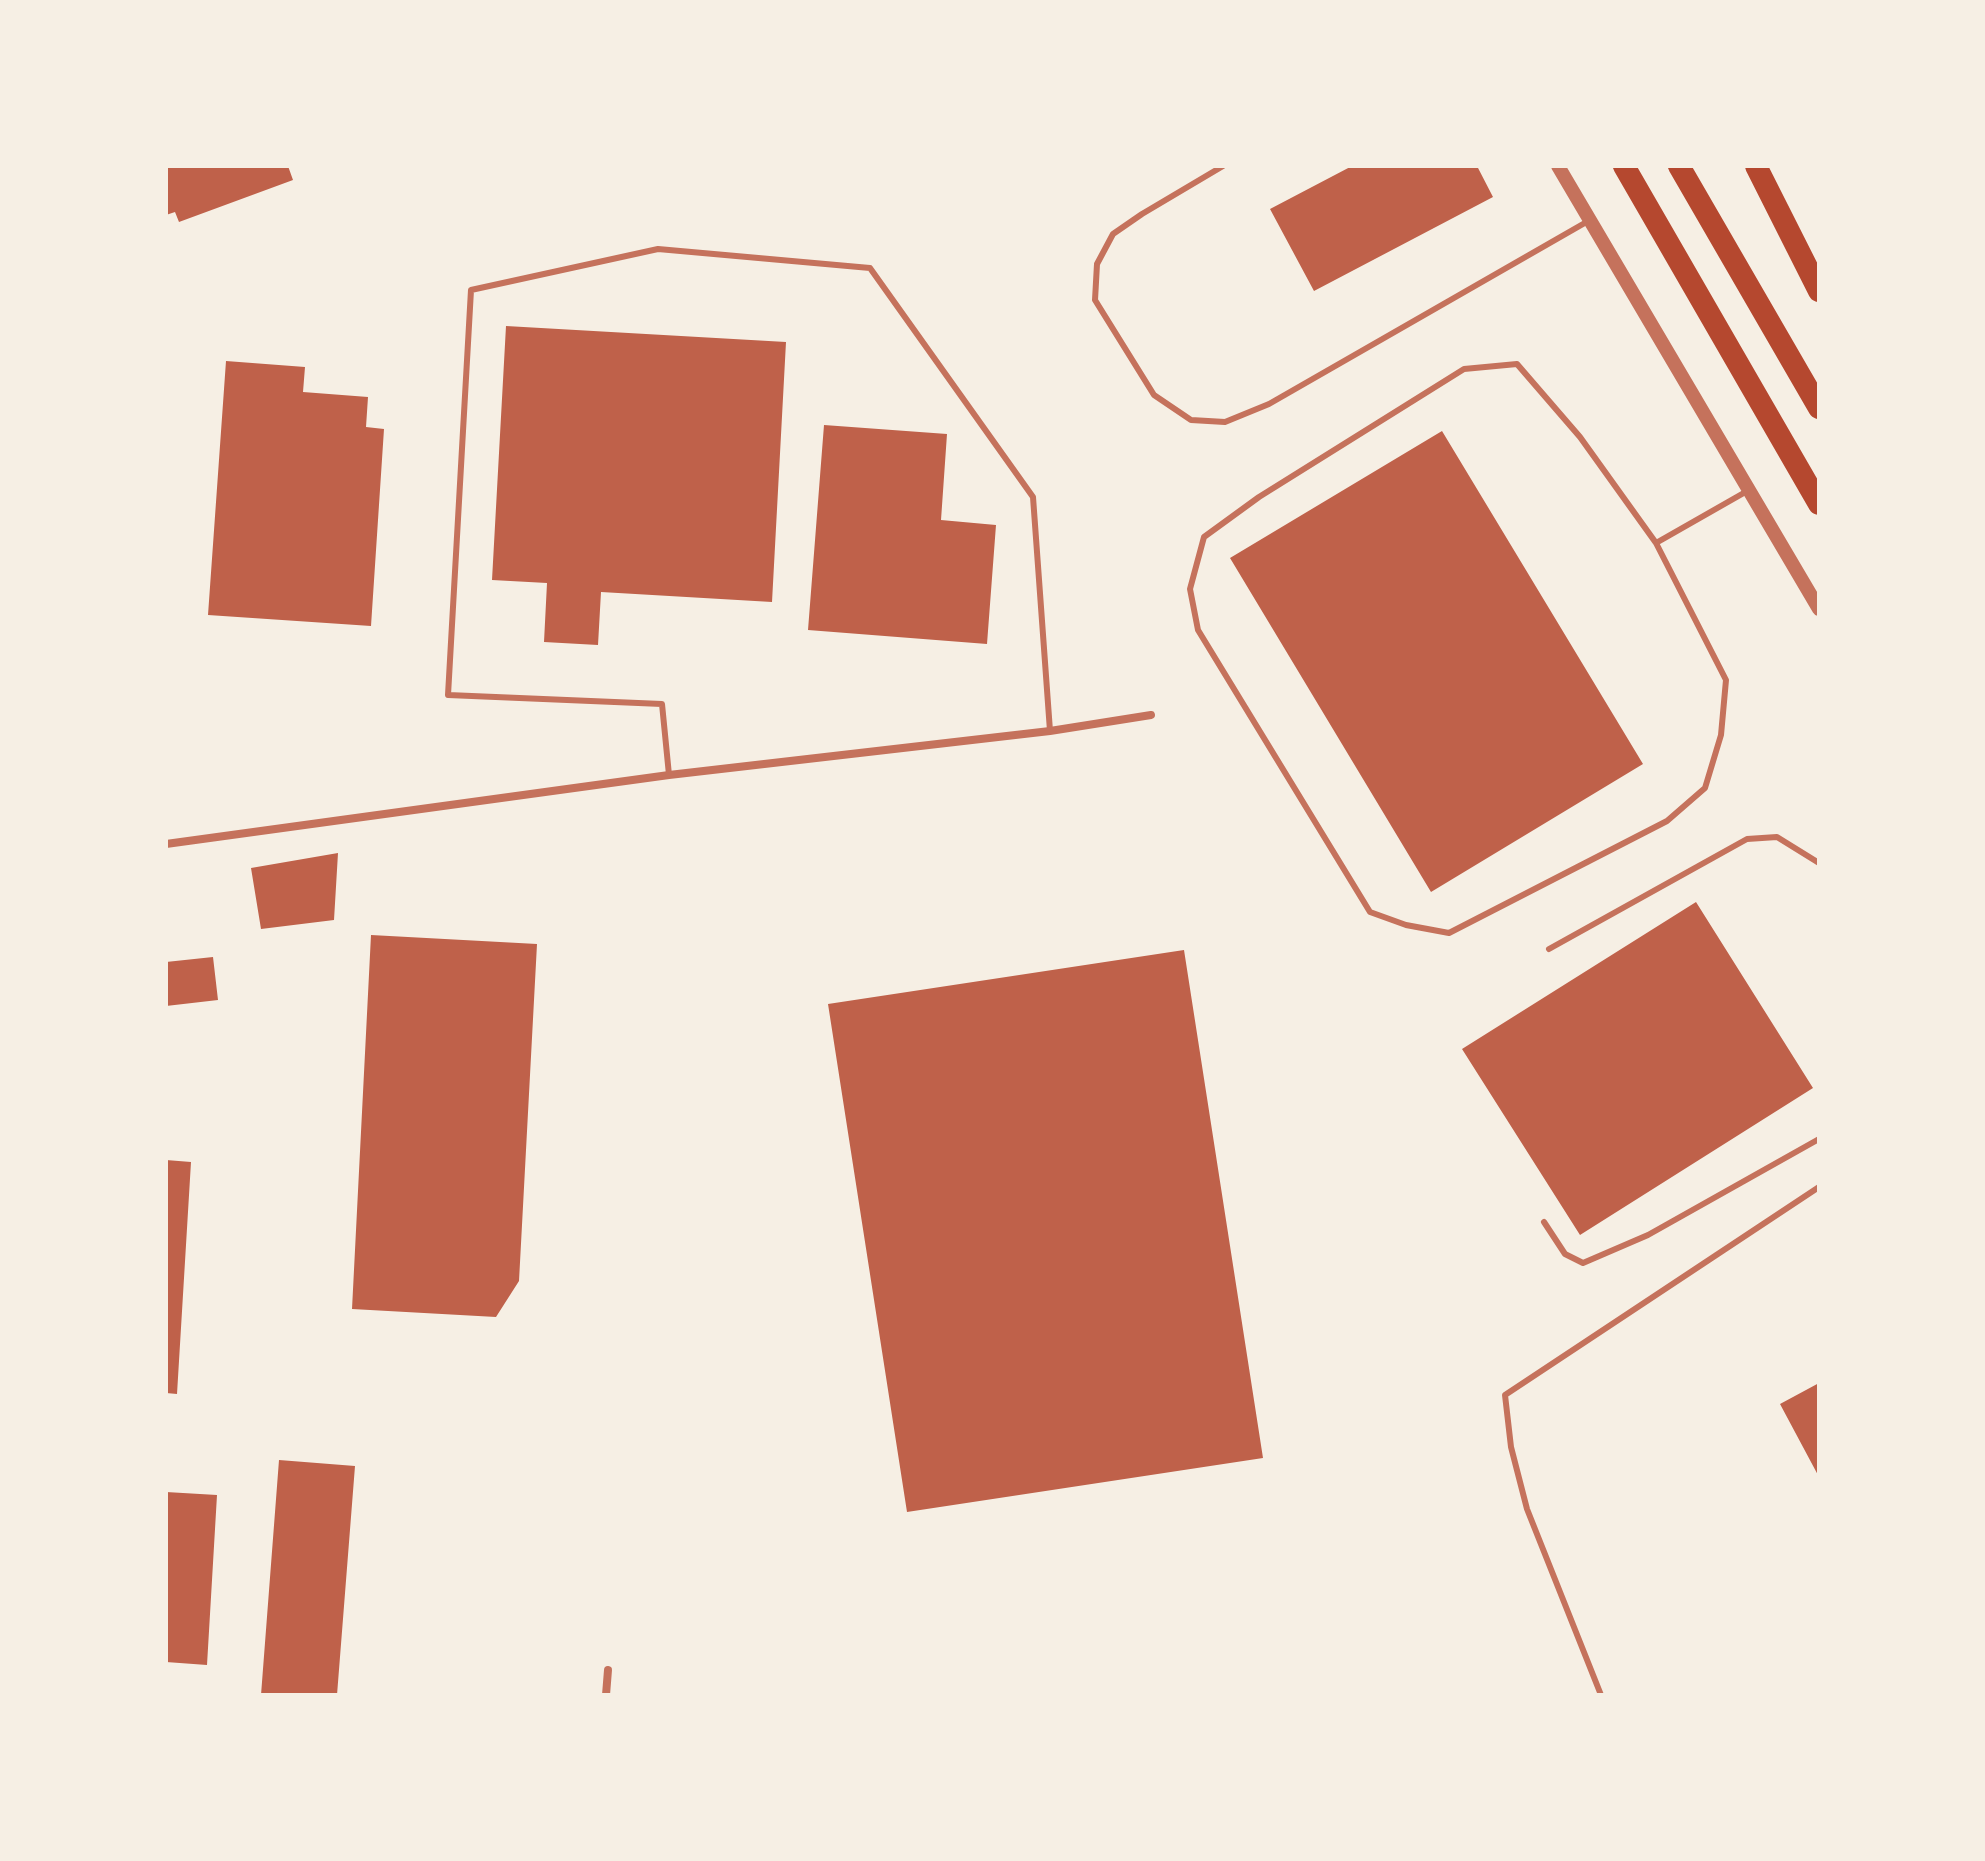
<!DOCTYPE html>
<html>
<head>
<meta charset="utf-8">
<style>
	body { margin:0 }
	#map { position:relative; width:1985px; height:1861px; overflow:hidden; background:#f6efe4; font-family:Overpass,sans-serif }
	canvas { display:block }
	.frame { position:absolute; inset:0; border:168px solid #f6efe4; pointer-events:none }
</style>
</head>
<body>
<div id="map">
<canvas width="1985" height="1861"></canvas>
<div class="frame"></div>
</div>
<script>
const context = document.querySelector('canvas').getContext('2d');
context.lineJoin = 'round';
function fill(path, color) {
  context.fillStyle = color;
  context.fill(path, 'evenodd');
}
function toPath(rows) {
  const path = new Path2D();
  for (const r of rows) {
    path.moveTo(r[0], r[1]);
    for (let i = 2; i < r.length; i += 2) path.lineTo(r[i], r[i + 1]);
  }
  return path;
}
function stroke(path, color, width, dash) {
  context.strokeStyle = color;
  context.lineWidth = width;
  context.lineCap = dash ? 'butt' : 'round';
  context.setLineDash(dash || []);
  context.stroke(path);
}
fill(toPath([
	[166,166,288,166,293,180,179,222,175,212,166,215],
	[1352,166,1477,166,1493,197,1314,291,1270,209],
	[506,326,786,342,772,602,601,592,598,645,544,642,547,583,492,580],
	[226,361,305,367,303,392,368,397,366,427,384,429,371,626,208,615],
	[824,425,947,434,941,520,996,525,987,644,808,630],
	[1442,431,1643,764,1431,892,1230,558],
	[338,853,334,920,261,929,251,868],
	[1696,902,1813,1088,1580,1235,1462,1049],
	[371,935,537,944,519,1281,496,1317,352,1309],
	[1184,950,1263,1458,907,1512,828,1004],
	[213,957,218,1000,166,1006,166,962],
	[166,1160,191,1162,177,1394,166,1393],
	[1819,1383,1819,1477,1780,1404],
	[279,1460,355,1466,337,1695,261,1695],
	[166,1492,217,1495,207,1665,166,1662]
]), '#bf614a');
stroke(toPath([
	[1223,166,1142,214,1113,234,1097,264,1095,300,1154,395,1191,420,1225,422,1269,404,1590,220],
	[1656,543,1580,437,1517,364,1464,369,1259,497,1204,537,1190,589,1198,630,1370,912,1406,925,1449,933,1667,821,1705,788,1721,735,1726,680,1656,543,1749,490],
	[669,775,662,704,448,695,471,290,658,249,870,268,1033,497,1050,731],
	[1549,949,1747,839,1777,837,1819,863],
	[1544,1222,1565,1254,1583,1263,1648,1235,1819,1139],
	[1601,1695,1527,1509,1511,1447,1505,1395,1819,1187]
]), '#c5725c', 6);
stroke(toPath([
	[166,844,669,775,1050,731,1151,715],
	[606,1695,608,1670]
]), '#c5725c', 8);
stroke(toPath([
	[1558,166,1819,609]
]), '#c5725c', 14);
stroke(toPath([
	[1624,166,1819,504],
	[1679,166,1819,408],
	[1756,166,1819,291]
]), '#b5482f', 22);
</script>
</body>
</html>
